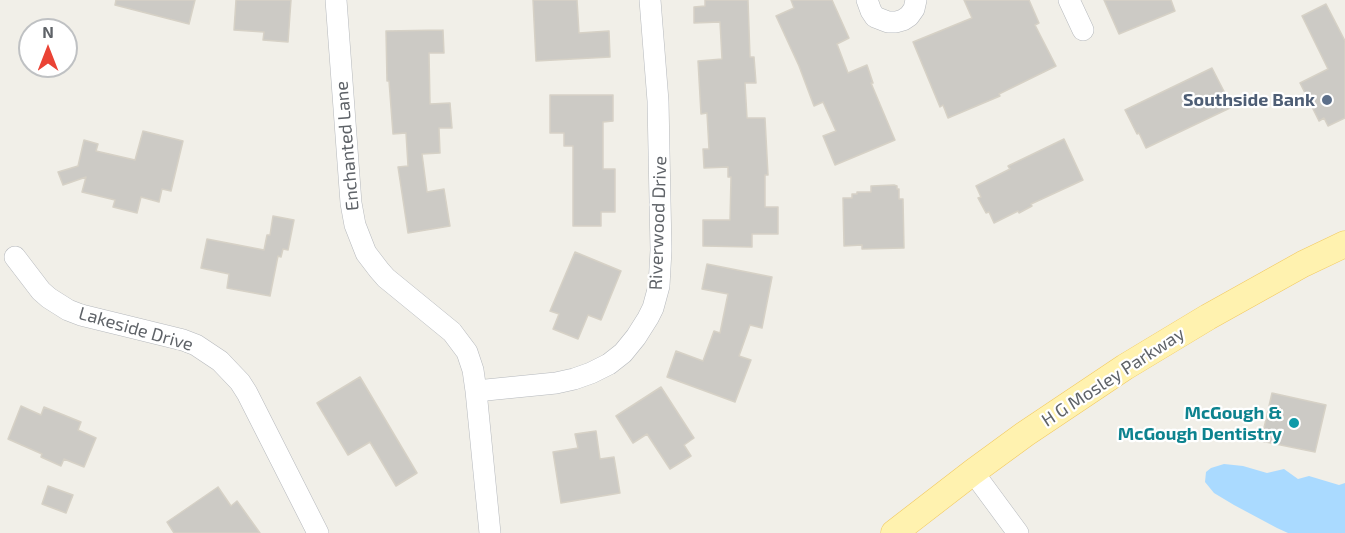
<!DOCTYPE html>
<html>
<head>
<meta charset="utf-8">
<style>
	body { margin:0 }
	#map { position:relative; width:1345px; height:533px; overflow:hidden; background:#f1efe8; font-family:"Exo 2",sans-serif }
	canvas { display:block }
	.north { position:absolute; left:18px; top:18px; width:60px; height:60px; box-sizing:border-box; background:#fff; border:2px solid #bfc1c3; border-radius:50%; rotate:0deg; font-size:16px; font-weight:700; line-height:24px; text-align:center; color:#5f6368 }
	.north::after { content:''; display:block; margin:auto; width:21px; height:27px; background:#ea4335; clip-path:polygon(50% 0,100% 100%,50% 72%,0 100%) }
</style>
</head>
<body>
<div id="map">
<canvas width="1345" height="533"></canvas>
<div class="north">N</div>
</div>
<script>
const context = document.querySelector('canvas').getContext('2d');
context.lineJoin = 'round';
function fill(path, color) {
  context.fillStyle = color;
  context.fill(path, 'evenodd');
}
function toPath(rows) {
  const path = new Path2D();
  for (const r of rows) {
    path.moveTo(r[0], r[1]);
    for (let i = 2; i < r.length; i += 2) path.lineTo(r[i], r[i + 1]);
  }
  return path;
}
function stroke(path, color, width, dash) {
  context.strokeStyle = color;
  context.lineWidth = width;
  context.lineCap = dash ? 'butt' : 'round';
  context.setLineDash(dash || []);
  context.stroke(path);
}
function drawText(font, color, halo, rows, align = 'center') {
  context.font = font + ' "Exo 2",sans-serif';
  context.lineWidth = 4.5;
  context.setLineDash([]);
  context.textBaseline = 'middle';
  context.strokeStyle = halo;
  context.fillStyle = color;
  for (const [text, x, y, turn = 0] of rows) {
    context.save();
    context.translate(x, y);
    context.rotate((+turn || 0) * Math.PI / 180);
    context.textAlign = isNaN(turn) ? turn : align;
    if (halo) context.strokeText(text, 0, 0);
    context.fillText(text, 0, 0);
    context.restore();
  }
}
fill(toPath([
	[1224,464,1243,466,1267,473,1284,469,1298,479,1309,476,1339,485,1345,483,1345,533,1288,533,1277,528,1234,505,1214,493,1205,482,1206,472,1211,468]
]), '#aadaff');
const building = toPath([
	[116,0,195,0,189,24,115,5,116,0],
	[236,0,291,0,288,42,263,40,264,32,234,30,236,0],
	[533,0,577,0,579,33,609,31,610,57,536,61,533,0],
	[705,0,748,0,750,57,754,57,756,83,745,83,747,118,765,118,768,175,765,175,765,207,778,207,778,234,752,234,752,247,703,246,703,220,730,220,731,177,728,177,728,167,704,168,703,149,709,149,707,113,701,114,698,61,722,59,720,22,694,23,694,7,705,6,705,0],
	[791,0,832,0,849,38,837,44,848,73,867,65,873,83,871,83,895,140,835,165,823,136,836,131,823,102,814,106,799,66,776,16,794,8,791,0],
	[964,0,1029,0,1039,23,1035,25,1056,66,999,94,1000,96,948,118,943,105,940,107,913,42,972,18,964,0],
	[1104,0,1171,0,1175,11,1119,34,1104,0],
	[1326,4,1345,41,1345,118,1328,126,1324,118,1319,121,1300,83,1328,69,1302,16,1326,4],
	[443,30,444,53,429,53,430,104,450,103,452,128,439,128,440,153,422,154,427,192,444,189,450,226,408,233,398,167,408,166,406,133,393,134,389,81,387,81,386,31,443,30],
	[1212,68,1232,107,1146,148,1139,133,1137,134,1125,110,1212,68],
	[550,95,613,95,613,121,603,122,603,169,615,169,615,212,601,212,601,226,573,226,573,146,564,146,564,133,550,133,550,95],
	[143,131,183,141,171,191,162,189,159,202,141,197,137,213,113,207,115,200,82,192,86,177,63,185,58,172,78,166,84,140,98,144,96,151,135,160,143,131],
	[1064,139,1083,180,1031,204,1032,206,1019,213,1018,211,994,223,989,212,986,213,978,198,981,197,976,186,1010,169,1008,166,1064,139],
	[871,186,894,185,897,186,897,189,899,189,899,199,903,199,904,248,862,249,862,245,844,246,843,198,852,198,852,194,857,194,857,192,871,192,871,186],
	[273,216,294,220,288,250,283,249,281,257,278,256,270,296,227,288,229,274,201,268,207,239,264,250,267,235,270,235,273,216],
	[575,252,621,271,601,320,588,315,578,339,553,329,559,314,550,311,575,252],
	[707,264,772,277,762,328,750,325,739,356,751,360,735,402,667,377,676,351,703,361,714,331,720,333,728,294,702,289,707,264],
	[360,377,417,473,396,486,370,442,348,455,317,403,360,377],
	[661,387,694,438,684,445,691,456,670,469,647,434,633,443,616,416,661,387],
	[1272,393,1326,405,1315,452,1261,441,1272,393],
	[21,406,41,415,44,407,81,422,78,430,96,438,84,467,64,459,61,466,41,457,42,454,8,439,21,406],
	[596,431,600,459,614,457,620,493,561,503,553,452,578,448,575,434,596,431],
	[48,486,73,495,66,513,42,504,48,486],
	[218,487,231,506,237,501,260,533,174,533,167,522,218,487]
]);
fill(building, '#cccac5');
stroke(building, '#d6d1c6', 1.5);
const minor = toPath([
	[336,0,351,203,355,225,366,253,379,270,386,278,452,332,467,352,473,370,476,391,490,533],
	[867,0,871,11,875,17,888,22,896,22,903,20,909,16,914,9,916,0],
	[1069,0,1083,30],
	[15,257,41,291,49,298,68,310,81,315,183,340,196,345,220,361,240,382,247,393,318,533],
	[476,391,556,383,574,379,591,373,609,364,623,353,636,337,648,318,653,308,659,286,661,250,658,101,650,0],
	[973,472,1018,533]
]);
const major = toPath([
	[894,533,973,472,1025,434,1125,367,1208,317,1303,264,1345,244]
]);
stroke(minor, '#b5b8bc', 22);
stroke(major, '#f2c960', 27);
stroke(minor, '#fff', 21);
stroke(major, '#fff2af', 26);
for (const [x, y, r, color] of [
	[1327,100,6,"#5c6f8a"],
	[1294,423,6,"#0f9aa8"]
]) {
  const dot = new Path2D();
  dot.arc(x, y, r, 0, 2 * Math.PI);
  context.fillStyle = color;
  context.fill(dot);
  stroke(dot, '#fff', 2);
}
drawText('bold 18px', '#4e5e75', '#fff', [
	["Southside Bank",1315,100]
], 'right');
drawText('18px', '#5f6368', '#fff', [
	["Enchanted Lane",347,146,-95],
	["Riverwood Drive",658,223,-88],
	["Lakeside Drive",136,329,16],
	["H G Mosley Parkway",1113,377,-33]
]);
drawText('bold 18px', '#0d838f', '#fff', [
	["McGough &",1282,413],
	["McGough Dentistry",1282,434]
], 'right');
</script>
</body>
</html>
